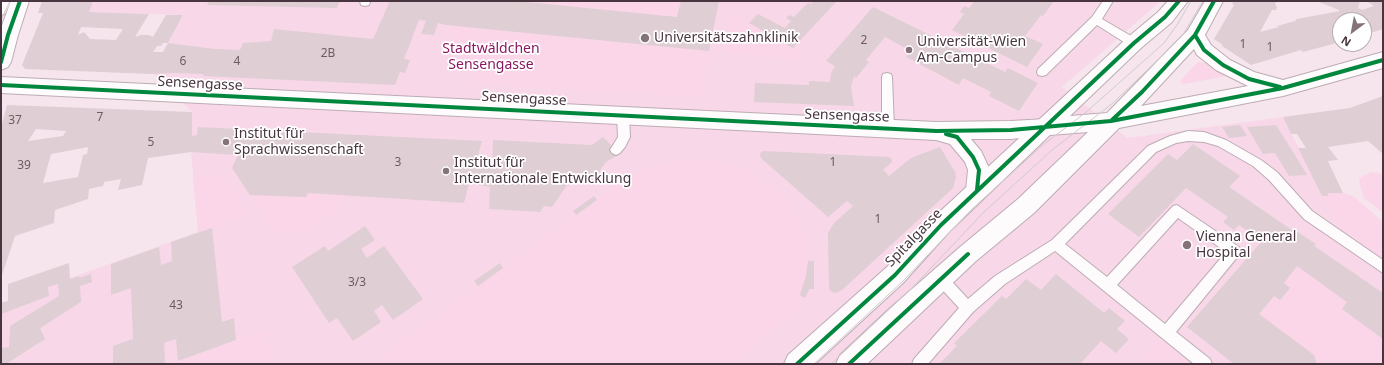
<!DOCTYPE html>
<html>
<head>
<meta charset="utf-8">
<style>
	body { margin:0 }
	#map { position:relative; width:1384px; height:365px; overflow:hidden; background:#f6e5ed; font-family:"Noto Sans",sans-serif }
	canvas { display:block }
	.frame { position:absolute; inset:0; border:2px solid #48353f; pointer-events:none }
	.north { position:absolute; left:1332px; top:12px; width:40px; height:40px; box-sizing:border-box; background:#fff; border:1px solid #b6aeb2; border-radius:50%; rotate:212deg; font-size:11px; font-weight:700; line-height:16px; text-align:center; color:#48353f }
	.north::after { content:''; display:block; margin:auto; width:14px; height:18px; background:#85737c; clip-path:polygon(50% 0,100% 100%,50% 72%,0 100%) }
</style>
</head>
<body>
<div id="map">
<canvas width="1384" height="365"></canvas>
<div class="frame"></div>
<div class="north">N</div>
</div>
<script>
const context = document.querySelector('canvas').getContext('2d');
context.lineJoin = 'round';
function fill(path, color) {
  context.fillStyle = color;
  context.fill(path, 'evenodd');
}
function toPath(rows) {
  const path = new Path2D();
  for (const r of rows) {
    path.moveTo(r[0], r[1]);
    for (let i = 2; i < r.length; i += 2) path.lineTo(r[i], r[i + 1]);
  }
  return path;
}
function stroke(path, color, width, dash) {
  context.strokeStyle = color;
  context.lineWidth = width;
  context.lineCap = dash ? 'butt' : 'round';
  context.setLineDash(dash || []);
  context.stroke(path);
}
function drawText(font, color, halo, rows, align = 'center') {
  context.font = font + ' "Noto Sans",sans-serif';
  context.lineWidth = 3.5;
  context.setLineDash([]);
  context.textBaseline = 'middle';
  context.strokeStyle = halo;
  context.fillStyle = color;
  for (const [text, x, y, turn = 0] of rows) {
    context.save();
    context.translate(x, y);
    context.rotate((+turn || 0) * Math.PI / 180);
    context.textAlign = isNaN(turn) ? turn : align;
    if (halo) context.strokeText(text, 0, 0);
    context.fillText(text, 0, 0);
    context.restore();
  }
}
fill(toPath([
	[42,1,1161,1,1062,87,1127,138,1283,117,1340,231,1383,259,1383,364,275,364,264,330,169,364,1,364,1,303,198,232,191,152,192,112,153,73,183,15,89,12,38,13]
]), '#f8d8e8');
fill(toPath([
	[516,1,681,1,677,17],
	[732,14,749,23,800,52,792,60,726,52],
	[446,25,709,51,703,97,472,84],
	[1198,62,1205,63,1227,76,1184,84,1181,83,1180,81],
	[683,159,727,162,751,171,773,187,788,203,801,226,806,243,808,261,814,261,814,289,809,289,802,305,736,364,373,364,372,362,631,175,645,167],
	[1372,172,1383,174,1383,213,1364,198,1360,186,1359,180,1361,177],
	[193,176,225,176,249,216,198,233],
	[308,193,342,196,338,209,302,232,273,231,250,195,306,197],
	[1327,193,1343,193,1353,196,1383,222,1383,259,1340,231,1322,196,1328,196],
	[1297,266,1347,302,1342,309,1383,339,1383,364,1317,364,1314,355,1259,314],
	[264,330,275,364,169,364,178,361],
	[1158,337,1191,364,1134,364]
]), '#fad6e8');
fill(toPath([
	[42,1,93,1,89,12,149,14,135,37,141,35,149,35,153,37,166,15,183,15,168,43,163,43,161,46,157,46,153,52,163,52,168,43,215,49,240,50,243,43,271,41,274,29,373,39,390,1,516,1,677,17,681,1,719,1,709,51,446,25,438,23,434,35,421,34,426,21,419,20,404,59,410,60,405,73,400,72,395,85,203,76,204,74,175,73,152,74,25,69,22,65,43,13,38,13],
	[81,27,123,29,116,40,90,39,84,32,78,35],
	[209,1,340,1,337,8,207,5],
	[814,1,837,1,793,48,749,23,758,14,785,28,791,21,786,18,789,15,794,17,808,3,811,4],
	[975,1,1054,1,1043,16,1041,15,1025,36,1043,44,1027,67,952,30,964,14,960,12,964,6,969,8],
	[1234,1,1277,1,1275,4,1277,7,1276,10,1272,10,1260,32,1279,27,1277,26,1295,21,1297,19,1340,11,1339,10,1317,1,1360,1,1358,8,1362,10,1374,6,1366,1,1383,1,1383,29,1364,35,1364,20,1340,20,1340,42,1303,52,1301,50,1251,65,1222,46,1223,45,1214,39,1234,5,1232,4],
	[873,7,1005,72,1008,68,1038,83,1019,111,989,96,991,92,963,78,959,85,906,57,911,51,885,37,866,60,869,62,856,78,854,76,851,87,854,106,754,102,755,83,809,85,809,81,830,82,831,73,835,66,826,61],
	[1383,96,1383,154,1368,141,1328,147,1338,160,1328,161,1343,193,1327,193,1329,196,1322,196,1298,148,1306,148,1297,134,1291,134,1283,117,1350,108],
	[7,105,192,112,192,136,197,135,198,127,482,141,475,166,492,168,493,140,592,145,603,137,620,154,606,162,597,175,567,172,560,181,569,182,552,207,544,206,540,212,489,209,490,187,469,183,464,203,308,193,306,197,250,195,232,168,238,155,191,152,148,158,142,185,118,190,121,179,104,182,103,186,89,189,88,199,55,210,54,223,15,236,1,278,1,128],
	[36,129,66,131,63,136,28,141],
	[88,147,87,154,83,155,78,177,43,183,51,154],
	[1240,125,1247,136,1229,138,1222,127],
	[1276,125,1293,152,1307,175,1289,176,1275,153,1263,154,1247,127],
	[1193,144,1240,176,1229,187,1292,230,1293,229,1316,244,1314,246,1383,293,1383,339,1342,309,1347,302,1297,266,1284,283,1290,288,1280,300,1274,296,1259,314,1314,355,1317,364,1234,364,1187,327,1262,241,1239,225,1234,230,1223,222,1228,217,1186,188,1139,237,1108,214,1168,154,1177,160],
	[940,147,955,172,956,177,953,188,842,290,836,293,832,292,829,289,828,233,834,223,853,206,847,201,828,217,761,158,760,155,761,152,764,151,889,157,892,159,892,162,883,170,889,176,911,158],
	[594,196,597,200,576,215,573,211],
	[365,226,375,240,361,249,367,258,384,246,423,299,393,320,382,305,374,311,381,322,353,341,337,318,329,323,292,267,325,246,328,251],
	[212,228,222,322,234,318,236,340,178,361,176,339,164,343,165,364,113,364,113,346,133,339,131,288,111,295,111,264,159,247,161,265,172,261,171,242],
	[808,261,814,261,814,289,809,289,805,298,800,295,806,276],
	[69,263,70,279,79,276,79,278,91,274,92,282,80,286,81,302,40,328,45,339,6,364,1,364,1,348,9,347,10,326,59,296,58,284,48,287,49,296,1,314,1,303,8,301,8,284],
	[500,263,503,268,478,286,474,281],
	[1056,274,1104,313,1109,308,1125,321,1117,329,1129,339,1116,353,1101,341,1080,364,939,364,957,346,954,343,1002,296,1006,299,1026,279,1041,290]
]), '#dfced3');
const service = toPath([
	[1,1,11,1,5,14,1,15,1,1],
	[360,1,370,1,370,2,369,5,365,6,361,5,360,1],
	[1103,1,1113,1,1102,19,1138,40,1139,43,1138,46,1130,46,1097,25,1046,75,1042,76,1038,75,1037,72,1038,69,1092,17,1103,1],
	[887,73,891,74,892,77,894,128,892,131,888,133,884,131,882,128,882,77,883,74,887,73],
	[623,110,627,112,629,115,630,137,625,147,620,153,616,155,612,153,610,150,618,137,617,115,619,112,623,110],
	[1188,131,1204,132,1226,140,1261,160,1277,172,1312,211,1383,260,1383,273,1304,219,1269,180,1253,166,1218,146,1204,142,1188,141,1176,143,1156,152,1065,244,1107,277,1173,206,1177,205,1239,247,1241,251,1239,255,1176,332,1210,359,1212,364,1194,364,1055,251,1005,284,973,312,928,364,912,364,914,359,959,308,936,283,935,279,936,275,941,273,946,275,968,299,995,276,1052,240,1148,146,1170,136,1188,131],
	[1178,218,1226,252,1165,324,1117,285,1178,218]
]);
const tertiary = toPath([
	[1,77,936,122,1011,121,1046,119,1053,121,1056,127,1053,133,1046,135,1011,139,971,139,981,151,990,170,988,190,985,197,977,199,969,197,966,190,968,170,965,162,950,144,936,140,1,93,1,77]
]);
const secondary = toPath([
	[11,1,29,1,18,35,11,62,8,67,1,70,1,28,11,1],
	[1168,1,1188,1,1172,22,1141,48,1070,116,1107,113,1188,30,1205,1,1223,1,1205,35,1211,45,1230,60,1254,72,1283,80,1383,52,1383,68,1283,96,1119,128,1034,213,976,261,867,364,836,364,840,355,888,310,960,247,1018,199,1088,132,1050,135,949,232,903,283,815,364,784,364,788,355,887,267,933,218,1127,38,1158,12,1168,1],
	[1194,49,1197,55,1216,70,1248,86,1141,106,1194,49]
]);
stroke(service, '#bcacb4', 2);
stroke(tertiary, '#bcacb4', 2);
stroke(secondary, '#bcacb4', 2);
fill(service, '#fefbfc');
fill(tertiary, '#fefbfc');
fill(secondary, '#fefbfc');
stroke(toPath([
	[1,20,10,1],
	[814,364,903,281,972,209,1043,145,1085,113,1164,43,1177,25,1191,1],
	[831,364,912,288,984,212,1052,150,1113,103,1163,55,1184,33,1203,1]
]), '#d0cbcd', 1);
stroke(toPath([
	[1195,35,1204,50,1223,65,1249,79,1280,87],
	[1,62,8,35,20,1],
	[1,85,936,131,1011,130,1111,121,1283,88,1383,60],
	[1112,120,1142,92,1195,35,1214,1],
	[946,134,957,137,973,157,979,170,977,190],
	[797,364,895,275,941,225,1134,43,1165,17,1179,1],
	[849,364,968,254]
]), '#00873e', 4);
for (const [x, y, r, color] of [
	[645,38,5,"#85737c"],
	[909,50,4,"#85737c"],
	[226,142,4,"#85737c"],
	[446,171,4,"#85737c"],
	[1187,245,5,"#85737c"]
]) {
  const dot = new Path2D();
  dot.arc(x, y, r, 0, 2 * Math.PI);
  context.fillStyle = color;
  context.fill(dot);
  stroke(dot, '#fff', 1.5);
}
drawText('12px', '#6e5b64', null, [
	["2",864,41],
	["1",1243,45],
	["1",1270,48],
	["2B",328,54],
	["6",183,62],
	["4",237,62],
	["7",100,118],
	["37",15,121],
	["5",151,143],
	["3",398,163],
	["1",833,163],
	["39",24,166],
	["1",878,220],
	["3/3",357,283],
	["43",176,306]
]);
drawText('14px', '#48353f', '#fff', [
	["Universitätszahnklinik",654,38],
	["Universität-Wien",917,42],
	["Am-Campus",917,58],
	["Institut für",234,134],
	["Sprachwissenschaft",234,150],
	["Institut für",454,163],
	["Internationale Entwicklung",454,179],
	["Vienna General",1196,237],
	["Hospital",1196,253]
], 'left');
drawText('14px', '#891760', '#fff', [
	["Stadtwäldchen",491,49],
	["Sensengasse",491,65]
]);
drawText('14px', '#48353f', '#fff', [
	["Sensengasse",200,84,3],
	["Sensengasse",524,99,3],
	["Sensengasse",847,116,2],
	["Spitalgasse",914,238,-46]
]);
</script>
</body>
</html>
